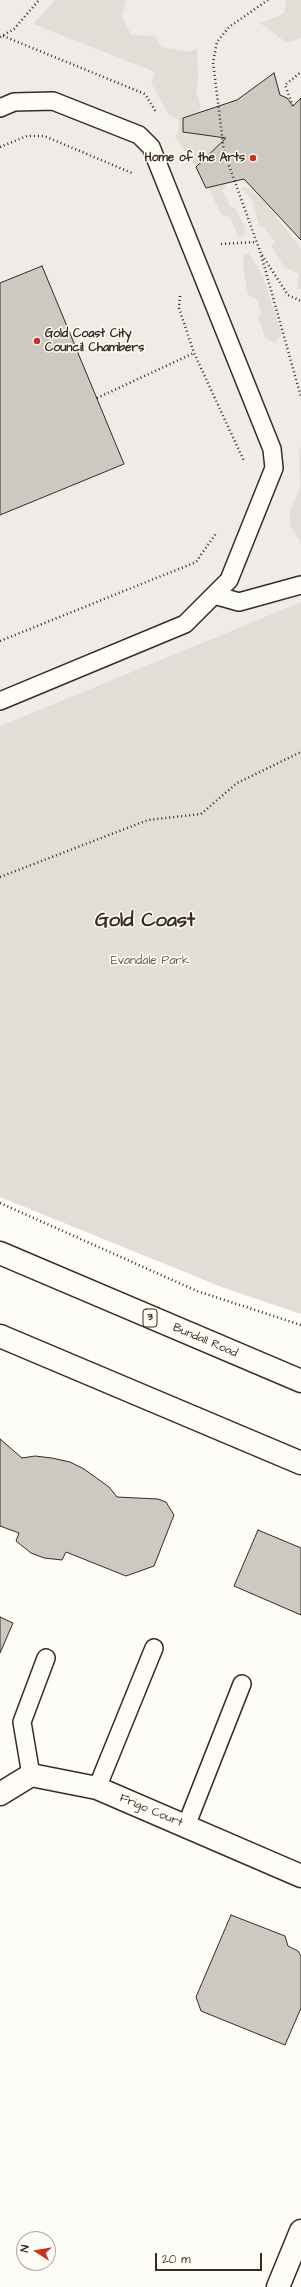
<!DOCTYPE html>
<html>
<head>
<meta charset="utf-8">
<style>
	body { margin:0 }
	#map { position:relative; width:301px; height:2287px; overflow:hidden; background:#fdfcf7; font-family:"Architects Daughter",sans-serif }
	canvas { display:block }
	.north { position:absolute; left:16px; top:2231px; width:40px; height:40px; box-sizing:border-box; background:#fdfcf7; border:1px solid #afa8a0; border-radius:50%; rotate:282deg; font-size:11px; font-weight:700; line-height:16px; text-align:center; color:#3b2a1e }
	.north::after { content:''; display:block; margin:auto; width:14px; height:18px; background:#c8321e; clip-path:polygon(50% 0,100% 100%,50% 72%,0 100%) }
	.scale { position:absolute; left:155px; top:2253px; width:107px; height:18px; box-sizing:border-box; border:2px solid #3b2a1e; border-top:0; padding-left:5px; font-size:12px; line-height:14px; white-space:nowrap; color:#3b2a1e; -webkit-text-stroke:3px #fdfcf7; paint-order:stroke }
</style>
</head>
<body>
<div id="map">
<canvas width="301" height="2287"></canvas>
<div class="north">N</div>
<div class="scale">20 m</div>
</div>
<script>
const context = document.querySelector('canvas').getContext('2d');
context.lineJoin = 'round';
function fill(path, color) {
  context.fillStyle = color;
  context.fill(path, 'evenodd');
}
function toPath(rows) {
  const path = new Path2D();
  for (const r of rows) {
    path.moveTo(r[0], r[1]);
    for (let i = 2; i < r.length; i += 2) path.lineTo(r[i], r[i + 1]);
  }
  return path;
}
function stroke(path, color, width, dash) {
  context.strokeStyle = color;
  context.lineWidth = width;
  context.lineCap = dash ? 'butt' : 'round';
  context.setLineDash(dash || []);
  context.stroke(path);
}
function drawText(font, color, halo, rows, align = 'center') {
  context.font = font + ' "Architects Daughter",sans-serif';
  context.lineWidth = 3;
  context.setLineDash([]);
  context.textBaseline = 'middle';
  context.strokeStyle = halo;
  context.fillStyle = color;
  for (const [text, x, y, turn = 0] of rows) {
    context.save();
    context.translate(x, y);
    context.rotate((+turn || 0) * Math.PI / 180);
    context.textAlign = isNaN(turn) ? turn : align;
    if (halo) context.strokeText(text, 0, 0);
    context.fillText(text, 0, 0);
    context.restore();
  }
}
fill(toPath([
	[0,0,301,0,301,602,0,726]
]), '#efece7');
fill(toPath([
	[55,0,126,0,122,16,131,35,155,36,161,47,190,52,197,48,198,77,196,96,198,96,201,110,183,118,183,132,226,138,196,167,175,136,179,132,178,119,169,115,151,83,155,72,33,24],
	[286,0,301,0,301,38,287,43,260,23,284,14],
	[225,184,223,191,230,206,236,209,246,229,243,236,239,238,230,217,221,215,209,188],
	[241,187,250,189,268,206,301,249,301,289,297,289,299,274,284,267,271,246,275,243,265,228,259,226,253,202],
	[249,253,263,276,279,326,282,334,275,343,265,338,258,316,261,314,257,299,248,295,243,267,244,256],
	[299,447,301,448,301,544,290,525,290,511,300,488],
	[301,602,301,1314,224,1288,0,1197,0,726]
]), '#e1ded7');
const building = toPath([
	[274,73,280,95,287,98,293,106,301,98,301,240,244,179,206,188,196,167,226,138,183,132,183,118,237,100,274,73],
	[42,266,124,464,0,515,0,283,42,266],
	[0,1439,22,1458,35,1456,52,1458,70,1462,84,1469,109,1487,117,1497,158,1499,166,1502,174,1515,154,1566,126,1576,66,1552,62,1560,44,1558,31,1553,16,1541,19,1533,0,1526,0,1439],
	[258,1530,301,1548,301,1615,234,1586,258,1530],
	[0,1617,13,1623,0,1653,0,1617],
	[231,1915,285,1936,288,1946,298,1951,301,1956,301,2008,285,2045,201,2011,196,1997,231,1915]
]);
fill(building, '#cdc8c2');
stroke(building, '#3b2a1e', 1);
const lane = toPath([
	[0,108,14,102,53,101,139,135,151,147,272,449,274,468,229,580,185,624,0,701],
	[214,595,239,602,301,585],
	[31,1775,22,1722,46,1658],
	[97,1788,154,1648],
	[186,1826,242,1684]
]);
const street = toPath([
	[0,1794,31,1775,97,1788,301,1876]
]);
const secondary = toPath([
	[278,2287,301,2231]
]);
const primary = toPath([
	[0,1253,301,1381],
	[0,1336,301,1463]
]);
stroke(lane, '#3b2a1e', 20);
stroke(street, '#3b2a1e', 25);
stroke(secondary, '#3b2a1e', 25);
stroke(primary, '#3b2a1e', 25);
stroke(toPath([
	[268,0,229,27,217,42,213,62,224,152,260,251,301,397],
	[3,36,145,94,156,112],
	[0,37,14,29,39,0],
	[293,106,285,85,301,72],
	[0,147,27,136,44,136,132,173],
	[221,244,256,242],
	[262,255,288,295,301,301],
	[180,296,179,308,194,353,244,461],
	[97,398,194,353],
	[0,641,196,562,217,532],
	[0,877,148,820,201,814,237,783,301,752],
	[0,1203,197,1291,301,1325]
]), '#3b2a1e', 2.5, [1, 3]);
stroke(lane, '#fdfcf7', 17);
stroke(street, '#fdfcf7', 22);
stroke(secondary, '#fdfcf7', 22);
stroke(primary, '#fdfcf7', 22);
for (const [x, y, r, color] of [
	[253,158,4,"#c8321e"],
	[37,341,4,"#c8321e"]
]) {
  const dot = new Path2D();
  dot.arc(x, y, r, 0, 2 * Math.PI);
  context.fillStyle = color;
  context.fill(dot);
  stroke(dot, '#fdfcf7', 1.5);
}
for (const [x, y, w] of [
	[150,1318,14]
]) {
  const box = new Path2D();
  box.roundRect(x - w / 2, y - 9, w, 18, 3);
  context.fillStyle = '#fdfcf7';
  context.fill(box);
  stroke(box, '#3b2a1e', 1);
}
drawText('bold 11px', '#3b2a1e', null, [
	["3",150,1318]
]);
drawText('bold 12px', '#3b2a1e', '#fdfcf7', [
	["Home of the Arts",245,158],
	["Gold Coast City",45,334,"left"],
	["Council Chambers",45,348,"left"]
], 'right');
drawText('12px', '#64574c', '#fdfcf7', [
	["Evandale Park",150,961]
]);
drawText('12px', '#3b2a1e', '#fdfcf7', [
	["Bundall Road",205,1341,23],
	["Frigo Court",151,1811,23]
]);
drawText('bold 20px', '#3b2a1e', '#fdfcf7', [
	["Gold Coast",145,922]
]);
</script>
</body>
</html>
